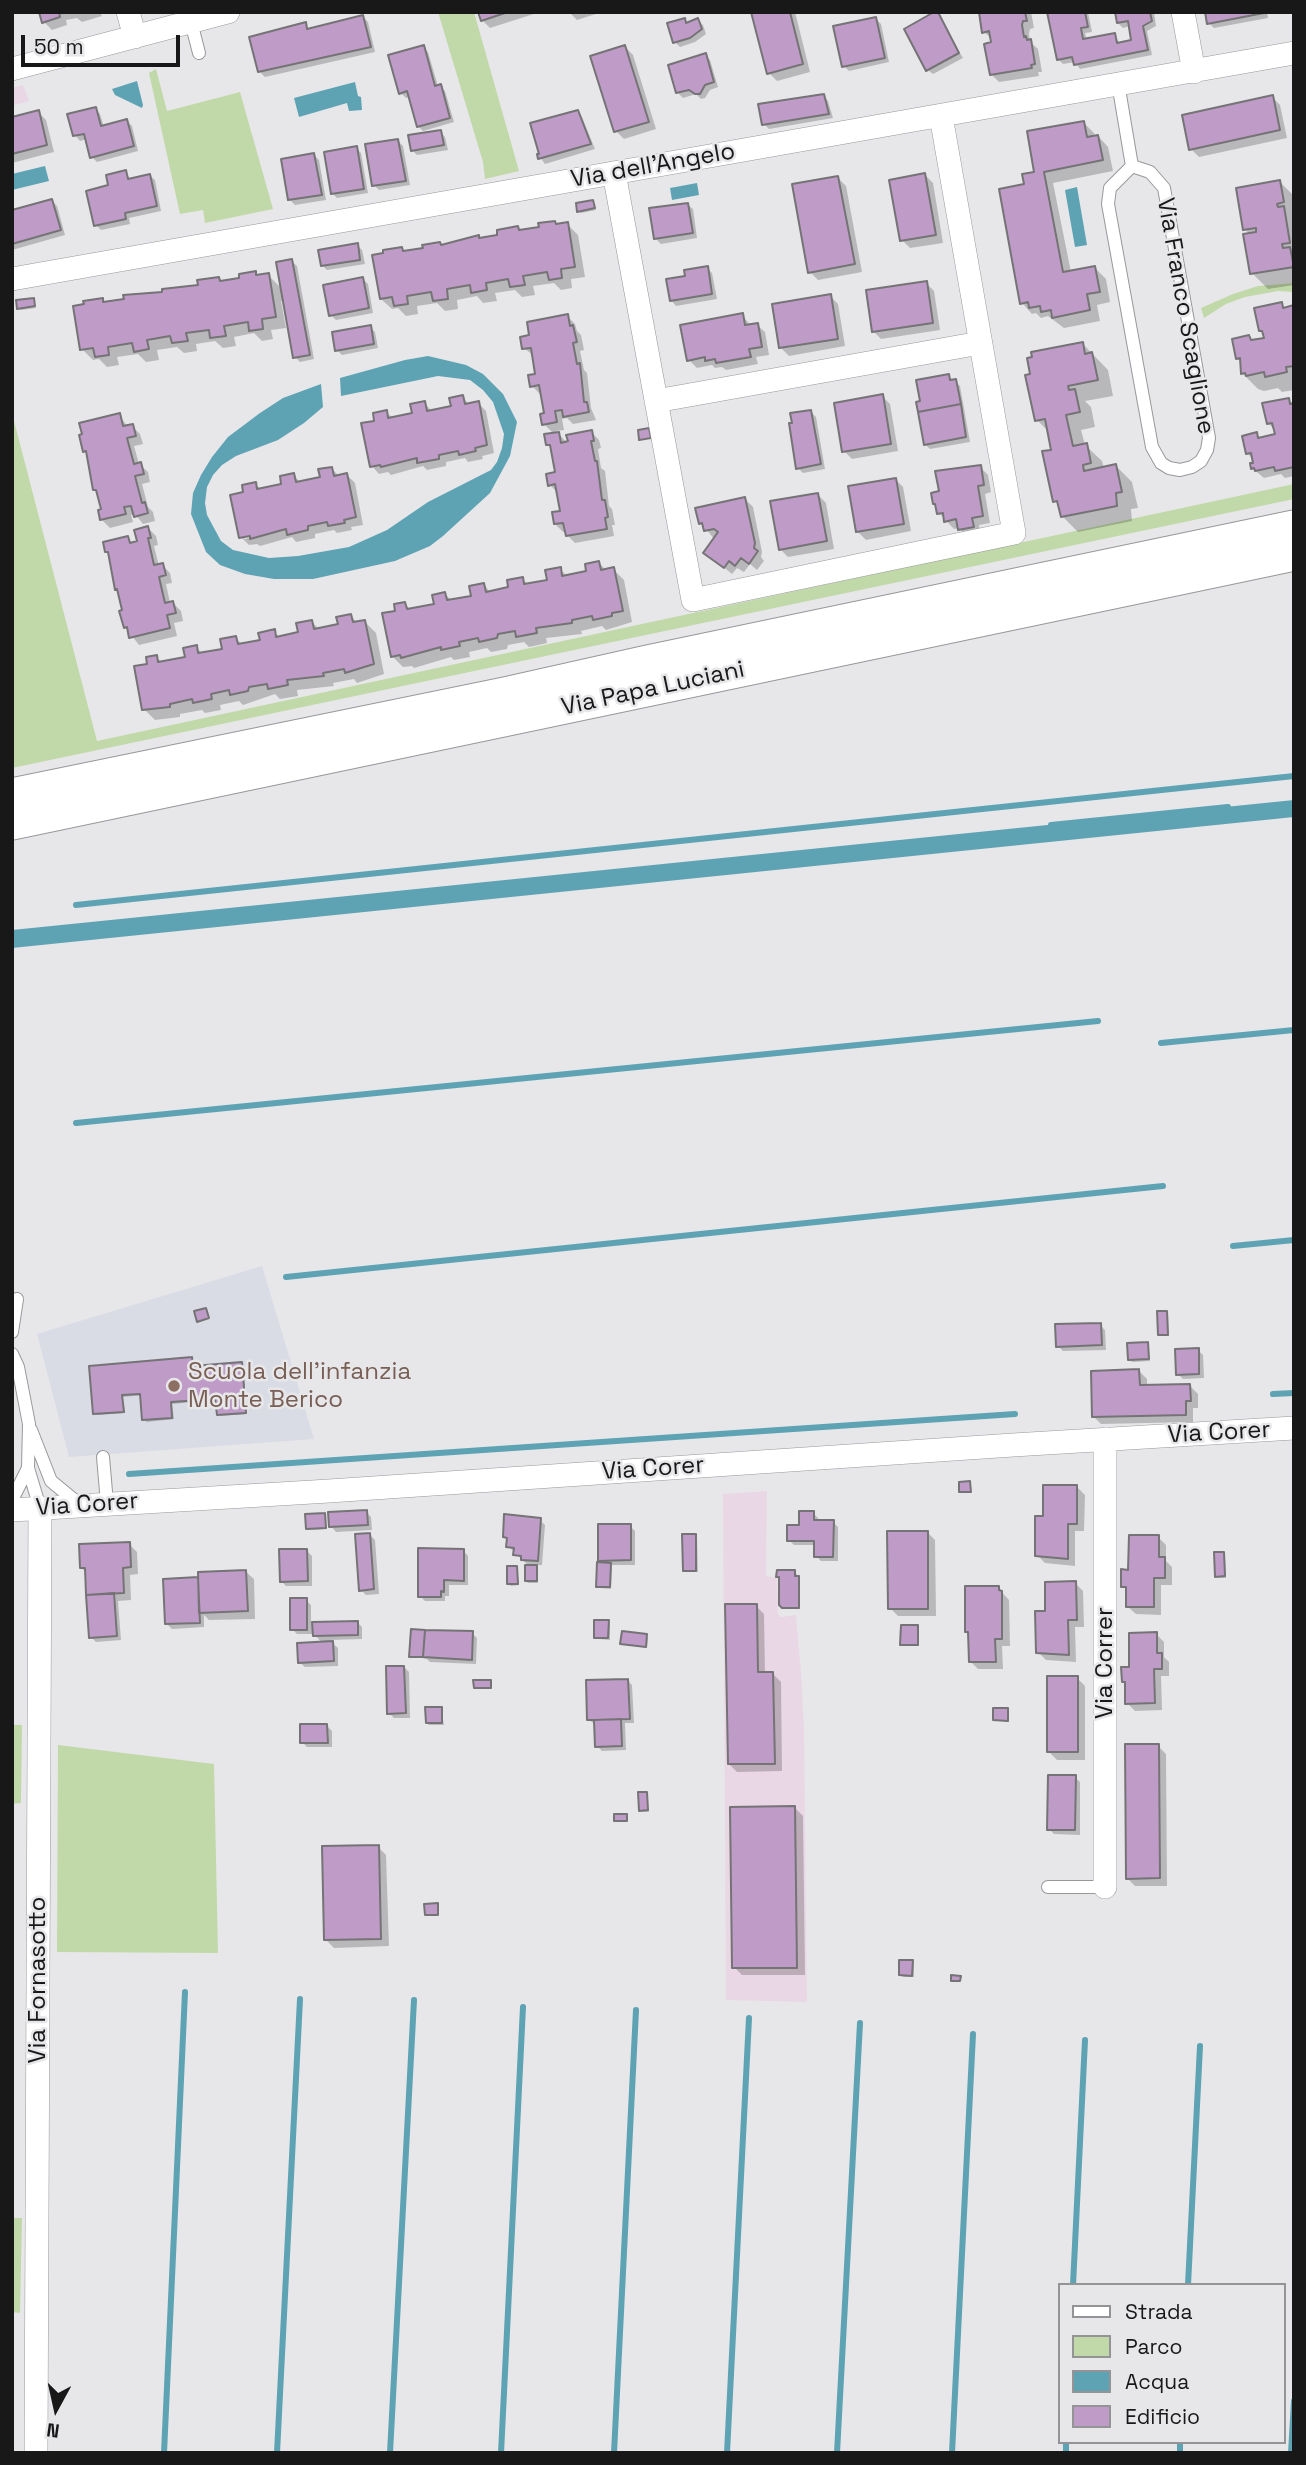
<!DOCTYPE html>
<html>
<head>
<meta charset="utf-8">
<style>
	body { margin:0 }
	#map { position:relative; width:1306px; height:2465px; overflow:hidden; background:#e7e7ea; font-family:"Space Grotesk",sans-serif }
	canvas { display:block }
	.frame { position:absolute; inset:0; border:14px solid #181819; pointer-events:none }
	.legend { position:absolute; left:1058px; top:2283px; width:228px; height:161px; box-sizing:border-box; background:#e7e7ea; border:2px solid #949496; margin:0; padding:9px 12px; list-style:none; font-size:21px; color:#181819 }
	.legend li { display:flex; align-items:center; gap:14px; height:35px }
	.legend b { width:35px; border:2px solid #949496 }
	.north { position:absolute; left:21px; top:2374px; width:70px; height:70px; -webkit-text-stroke:5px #e7e7ea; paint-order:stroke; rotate:188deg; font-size:19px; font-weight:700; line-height:28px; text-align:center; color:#181819 }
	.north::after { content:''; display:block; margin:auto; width:24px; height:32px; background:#181819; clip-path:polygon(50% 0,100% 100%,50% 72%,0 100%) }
	.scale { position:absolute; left:21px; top:35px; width:159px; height:32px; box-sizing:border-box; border:4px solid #181819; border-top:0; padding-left:9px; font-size:21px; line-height:24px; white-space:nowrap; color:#181819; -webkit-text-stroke:5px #e7e7ea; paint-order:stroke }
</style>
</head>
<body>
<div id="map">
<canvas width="1306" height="2465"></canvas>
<div class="frame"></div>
<ul class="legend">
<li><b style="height:9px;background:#fff"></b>Strada</li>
<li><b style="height:19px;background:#c1d9a8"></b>Parco</li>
<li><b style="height:19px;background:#5ea3b3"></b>Acqua</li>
<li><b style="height:19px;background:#bf9cc8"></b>Edificio</li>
</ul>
<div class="north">N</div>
<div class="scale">50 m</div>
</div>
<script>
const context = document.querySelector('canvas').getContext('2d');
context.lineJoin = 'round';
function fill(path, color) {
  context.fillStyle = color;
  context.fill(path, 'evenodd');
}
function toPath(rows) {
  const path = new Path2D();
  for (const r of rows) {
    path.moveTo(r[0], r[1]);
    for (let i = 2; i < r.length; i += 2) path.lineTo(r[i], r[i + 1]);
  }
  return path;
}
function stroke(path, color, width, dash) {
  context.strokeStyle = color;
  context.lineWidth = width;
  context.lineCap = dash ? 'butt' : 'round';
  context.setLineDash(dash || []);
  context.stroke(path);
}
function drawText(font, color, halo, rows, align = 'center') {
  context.font = font + ' "Space Grotesk",sans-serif';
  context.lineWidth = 5;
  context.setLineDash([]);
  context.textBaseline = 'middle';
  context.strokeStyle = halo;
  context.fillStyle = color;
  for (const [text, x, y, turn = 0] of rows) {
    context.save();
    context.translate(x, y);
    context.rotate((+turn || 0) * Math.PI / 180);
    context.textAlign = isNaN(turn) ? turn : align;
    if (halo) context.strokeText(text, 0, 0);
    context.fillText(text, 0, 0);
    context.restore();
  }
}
fill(toPath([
	[262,1266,314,1439,69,1457,37,1334]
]), '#d9dce5');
fill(toPath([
	[23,85,29,101,12,106,12,88],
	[767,1491,766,1576,777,1578,778,1614,781,1617,796,1615,801,1673,804,1729,807,2002,726,2000,723,1494]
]), '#ead7e6');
fill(toPath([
	[438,12,474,12,519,171,485,179,483,162],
	[156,69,167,111,240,92,273,209,205,223,203,210,180,214,149,73],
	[1294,283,1294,292,1278,291,1245,297,1226,304,1204,318,1201,308,1233,294,1258,286],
	[12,413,97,741,1294,484,1294,499,12,768],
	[12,1725,22,1725,21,1803,12,1804],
	[58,1745,214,1764,218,1953,57,1952],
	[12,2218,22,2218,20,2313,12,2312]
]), '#c1d9a8');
fill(toPath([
	[137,81,143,105,142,108,115,95,112,89],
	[355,82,358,96,361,97,362,110,349,111,347,103,299,117,294,98],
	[45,166,49,181,12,190,12,174],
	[697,183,699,195,672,200,670,188],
	[1077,187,1087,245,1075,247,1065,190],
	[428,356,466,365,483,374,503,394,517,422,510,456,490,493,443,536,430,546,395,561,313,579,274,579,245,574,220,565,206,552,191,514,193,493,201,475,212,457,228,437,260,413,283,398,321,384,323,407,304,423,278,440,236,456,222,465,213,475,207,487,205,503,207,515,221,541,233,550,269,558,298,556,349,547,387,530,428,502,491,470,497,462,502,448,504,434,493,402,483,390,470,380,438,376,341,396,340,378,405,360],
	[1294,800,1294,817,12,948,12,930]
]), '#5ea3b3');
fill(toPath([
	[41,12,100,12,102,16,82,22,77,18,66,20,67,25,52,30,44,22],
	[480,12,540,12,490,28,482,20],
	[569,12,602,12,577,20],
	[753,12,795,12,810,72,777,81,769,73],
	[980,12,1031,12,1034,28,1030,29,1029,34,1030,42,1038,49,1042,72,1038,72,1039,76,999,82,991,74,993,40,984,32],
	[1049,12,1088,12,1092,32,1085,33,1087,40,1114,35,1120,44,1133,41,1130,26,1123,28,1118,23,1117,12,1154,12,1156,26,1147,31,1152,55,1080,69,1075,62,1063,64,1058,59],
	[1207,12,1267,12,1268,18,1214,28,1209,23],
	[936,13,963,58,933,74,928,70],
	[363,17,368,22,375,52,265,77,260,72,305,24,310,30],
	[876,19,881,24,889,62,849,71,844,66],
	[684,20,688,24,698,20,703,25,706,34,695,42,680,47,675,42],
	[423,47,428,52,438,86,440,86,445,91,454,122,423,131,418,126,410,97,406,98,401,93],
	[625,47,633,55,656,129,624,139,616,131],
	[705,55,710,60,718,87,710,90,705,98,701,99,696,94,683,98,678,93],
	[823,95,828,101,833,118,769,129,764,124],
	[1272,97,1280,105,1287,138,1199,157,1191,149],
	[95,109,100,114,104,127,127,121,132,126,138,151,97,162,92,157,87,139,80,141,75,135],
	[577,111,582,117,595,149,545,164,539,156],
	[38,112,46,120,54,152,12,163,12,119],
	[1083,122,1094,133,1095,137,1098,136,1108,147,1113,171,1053,183,1071,272,1095,268,1106,279,1110,302,1097,305,1100,321,1064,328,1048,316,1041,318,1036,313,1032,314,1022,303,1026,185],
	[440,132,445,137,448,150,417,155,412,150],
	[398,141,403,146,410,185,379,190,374,185],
	[356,148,361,153,368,193,337,198,332,193],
	[314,155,319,160,326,200,295,205,290,200],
	[125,172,131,180,149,175,155,180,161,211,129,218,130,224,101,230,96,225,110,187],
	[925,175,933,183,943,243,910,248,902,240],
	[838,178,846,186,862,272,818,280,810,272],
	[1280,182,1294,196,1294,285,1268,289,1252,273,1250,234,1244,229],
	[52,201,57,206,65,235,12,250,12,212],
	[593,201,596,210,581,213,579,211],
	[687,204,693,209,697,238,661,244,656,239],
	[567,224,578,235,585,277,571,279,572,288,561,290,554,283,533,286,535,295,522,297,515,290,495,293,497,301,483,303,477,296,457,300,458,309,445,311,437,303,417,306,418,314,406,316,398,308,392,309,381,299,405,253,478,237,481,239,499,236,518,228,521,232],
	[357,245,362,250,365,264,327,270,322,265],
	[291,261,297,266,314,359,300,362,295,357,285,301,281,301,286,328,271,330,273,339,262,341,254,333,234,337,236,346,223,348,215,341,196,344,197,351,184,353,177,347,157,350,159,360,146,362,138,354,117,357,119,365,107,367,99,359,93,360,82,349,102,300,106,303,200,287,218,279,222,282,241,279,255,273,258,276,268,275,282,289],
	[707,268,712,273,717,299,676,306,671,300,687,277],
	[363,279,368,284,373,313,336,320,331,315],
	[926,283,934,291,940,330,881,339,873,331],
	[830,296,838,304,845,346,789,356,781,348],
	[33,300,36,308,21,310,19,308],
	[1282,304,1286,309,1294,307,1294,390,1282,392,1278,388,1264,391,1258,389,1242,373,1242,362,1238,358,1249,337,1253,342,1266,339,1261,330],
	[742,315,751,326,757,325,765,332,769,355,756,357,758,364,726,370,722,367,715,368,712,365,697,368,689,360],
	[567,316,575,324,577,331,581,335,584,350,580,351,584,370,587,373,591,408,596,420,573,424,567,418,562,419,564,430,556,431,570,446,591,432,599,440,601,448,598,449,601,468,605,471,609,506,612,509,615,525,612,525,614,536,575,543,567,535,567,531,563,532,555,524,562,512,559,494,550,485,557,474,552,449,548,445,554,434,544,424,546,415,542,394,540,394,532,386,537,375,534,356,524,348,531,337],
	[370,327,375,332,378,348,342,355,337,350],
	[1082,343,1108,370,1113,396,1085,401,1091,407,1095,427,1081,430,1085,445,1102,461,1104,468,1116,466,1132,482,1138,508,1131,509,1132,521,1078,532,1062,516,1060,506,1055,501,1054,451,1050,433,1037,420],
	[948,376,960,386,970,442,930,449,925,444],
	[882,396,890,404,898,451,852,459,844,451],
	[462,397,470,405,478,403,486,411,494,453,482,456,483,459,468,462,465,458,446,462,446,466,427,470,423,466,391,475,388,472,379,474,372,466,376,422,386,412,393,418,414,414,424,403,432,411,453,407],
	[1288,399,1294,405,1294,476,1285,478,1281,474,1264,478,1252,468,1255,464,1254,460,1247,453,1256,434,1261,439,1277,436,1276,431,1268,423],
	[811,412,816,417,825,469,803,473,798,468,794,424],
	[119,415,128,427,132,426,140,434,143,444,134,446,139,464,148,472,150,482,142,484,148,507,153,512,155,521,143,524,135,514,131,515,133,522,110,528,102,520,100,511,103,511,98,493,95,489,89,455,85,451],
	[980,467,988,475,991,492,985,494,990,523,979,525,981,535,967,537,959,528,954,529,939,513],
	[331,468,339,476,347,475,355,483,363,525,351,527,352,530,337,533,334,530,315,534,315,538,296,542,292,537,260,546,257,544,249,545,241,537,245,494,255,484,262,490,283,486,293,475,301,483,322,479],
	[244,535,259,536,244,539],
	[895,479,903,487,911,531,866,540,858,532],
	[818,495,826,503,834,549,788,557,780,549],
	[745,499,753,507,762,552,761,557,764,561,757,570,750,564,744,572,737,568,732,574,706,553,715,540,701,523],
	[148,528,156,536,158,545,154,546,159,566,162,565,170,573,172,583,166,584,170,603,173,603,181,611,183,621,174,623,177,636,139,645,125,627,125,611,120,593,116,589,110,555,107,552,128,538,133,544,139,542],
	[599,563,607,571,613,569,624,580,632,622,606,630,602,626,581,631,582,634,546,638,547,643,529,647,524,642,508,645,507,649,491,652,487,648,469,652,470,657,454,660,451,657,414,668,412,666,403,667,392,656,397,612,405,604,411,610,436,606,445,594,452,601,473,597,484,585,491,593,510,589,522,579,529,585,549,581,560,569,568,577,588,573],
	[350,616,358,623,365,622,376,633,384,674,357,683,354,679,333,683,334,686,297,690,298,696,280,699,275,694,243,705,239,701,220,705,221,710,205,713,202,710,180,714,180,717,155,720,144,709,149,665,156,657,163,663,187,658,196,647,203,654,224,650,235,638,243,645,262,641,274,631,280,638,300,634,312,622,319,629,340,625],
	[1166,1312,1168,1314,1169,1336,1162,1336,1160,1334],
	[1100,1325,1105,1330,1106,1350,1063,1351,1058,1346],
	[1147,1344,1150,1361,1132,1362,1130,1360],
	[1198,1350,1203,1355,1204,1378,1183,1379,1178,1374],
	[192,1359,194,1368,241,1364,243,1366,247,1414,220,1416,217,1400,172,1404,174,1419,146,1422,142,1395,123,1397,125,1413,97,1415,95,1413,91,1367],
	[1139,1371,1147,1379,1147,1387,1190,1386,1198,1394,1198,1408,1193,1408,1193,1422,1101,1424,1093,1416],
	[1077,1487,1085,1495,1084,1531,1075,1531,1075,1566,1045,1563,1037,1555,1045,1518],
	[366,1512,371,1517,372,1530,336,1532,331,1526],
	[813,1513,818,1518,818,1521,833,1522,838,1527,838,1561,821,1561,816,1556,816,1545,794,1545,789,1540],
	[324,1515,327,1529,309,1530,307,1528],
	[540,1520,545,1525,542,1565,534,1565,538,1569,538,1583,528,1583,526,1581,530,1567,508,1546,508,1541,505,1537],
	[630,1526,635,1531,635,1565,612,1565,611,1589,600,1588,598,1586,604,1564,600,1560],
	[927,1532,935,1540,936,1616,898,1616,890,1608],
	[370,1535,375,1540,379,1594,366,1595,361,1590],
	[695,1535,697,1537,698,1572,687,1572,685,1570],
	[1158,1537,1166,1545,1166,1561,1172,1567,1172,1585,1161,1585,1161,1615,1136,1614,1128,1607,1128,1591,1123,1586,1130,1571],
	[129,1544,137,1552,138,1574,130,1575,131,1600,118,1601,121,1640,96,1642,91,1637,87,1573,81,1568],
	[463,1550,468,1556,468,1585,449,1585,449,1596,445,1596,445,1601,425,1601,420,1596],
	[307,1551,312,1556,312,1586,286,1586,281,1581],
	[1223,1554,1225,1556,1226,1578,1219,1578,1217,1576],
	[517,1568,519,1585,511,1586,509,1584],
	[246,1572,254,1579,255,1619,209,1620,204,1615,204,1627,172,1629,167,1624,165,1580,200,1579],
	[795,1572,800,1579,800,1609,786,1609,781,1604,781,1579,778,1576],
	[1075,1583,1083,1591,1084,1627,1075,1627,1076,1662,1046,1660,1038,1652,1047,1613],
	[998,1588,1009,1600,1010,1646,1002,1646,1003,1669,978,1669,970,1661,970,1635,967,1632],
	[306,1600,311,1605,311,1624,357,1622,362,1627,362,1639,329,1640,338,1648,338,1666,305,1667,299,1662,323,1644,314,1634,297,1634,292,1629],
	[756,1606,764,1614,765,1674,773,1674,781,1682,782,1771,737,1772,729,1764],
	[608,1622,610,1624,610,1640,598,1639,596,1637],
	[917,1627,919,1629,919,1646,904,1646,902,1644],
	[472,1633,477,1638,476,1664,430,1662,427,1659,411,1656],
	[1156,1634,1164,1642,1164,1657,1169,1662,1169,1676,1161,1676,1162,1710,1135,1711,1127,1703,1127,1684,1124,1681],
	[646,1636,648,1638,647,1648,622,1643],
	[404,1667,409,1672,410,1718,394,1718,389,1713],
	[1077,1678,1085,1686,1085,1760,1057,1760,1049,1752],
	[627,1680,632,1685,634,1723,625,1723,626,1750,602,1751,597,1746,596,1725,589,1720],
	[490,1682,492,1689,477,1689,475,1687],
	[441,1709,444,1725,429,1725,427,1723],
	[1007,1709,1009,1722,994,1720],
	[327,1726,332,1731,332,1747,307,1747,302,1742],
	[1158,1746,1166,1754,1167,1886,1135,1886,1127,1878],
	[1075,1777,1080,1782,1080,1835,1054,1834,1049,1829],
	[646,1794,649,1812,642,1812,640,1810],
	[795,1808,803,1816,805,1975,742,1975,734,1967],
	[378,1847,386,1855,389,1946,334,1948,326,1940],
	[912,1962,914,1964,914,1977,903,1977,901,1974]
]), '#0003');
stroke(toPath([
	[1051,825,1228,807],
	[76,905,1294,776],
	[1161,1043,1294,1030],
	[76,1123,1098,1021],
	[1233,1246,1294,1240],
	[286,1277,1163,1186],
	[1273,1394,1294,1393],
	[129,1474,1015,1414],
	[1073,2285,1085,2040],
	[1188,2285,1200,2046],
	[164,2453,185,1992],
	[277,2453,300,1999],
	[390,2453,414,2000],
	[501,2453,523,2007],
	[614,2453,636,2010],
	[727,2453,749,2018],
	[837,2453,860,2023],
	[952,2453,973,2034],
	[1066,2453,1066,2442],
	[1180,2453,1180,2442],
	[1291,2453,1294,2401]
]), '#5ea3b3', 6);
const building = toPath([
	[39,12,59,12,60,17,42,23,39,12],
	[478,12,508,12,481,21,478,12],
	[751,12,790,12,803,64,767,74,751,12],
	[934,12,938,12,959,53,926,71,904,29,934,12],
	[979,12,1025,12,1027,21,1023,21,1022,25,1024,37,1026,36,1027,40,1031,39,1035,64,1031,65,1032,68,990,75,984,44,991,42,989,31,982,33,979,12],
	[1047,12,1085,12,1088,27,1081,28,1083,39,1115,33,1117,43,1131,40,1128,21,1117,23,1115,12,1150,12,1152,21,1143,26,1148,50,1074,65,1072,57,1057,60,1047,12],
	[1205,12,1264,12,1264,13,1207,24,1205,12],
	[363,15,371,47,258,72,249,37,306,22,307,29,363,15],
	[876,17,885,58,842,67,833,26,876,17],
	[685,18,686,23,698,18,702,29,690,38,673,43,667,23,685,18],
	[424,45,435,86,441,84,450,118,417,127,407,91,399,94,388,55,424,45],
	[625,45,649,122,614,132,590,56,625,45],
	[706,53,714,82,705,85,700,94,695,94,689,90,676,93,668,65,706,53],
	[824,94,829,114,762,125,758,104,824,94],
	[1273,95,1280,130,1189,150,1182,115,1273,95],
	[96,107,101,126,127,119,134,146,90,158,84,134,73,136,67,114,96,107],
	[39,110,47,145,12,154,12,117,39,110],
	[578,110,591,144,538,159,537,154,539,154,530,123,578,110],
	[1084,121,1087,137,1098,135,1103,160,1044,172,1063,272,1095,266,1100,292,1087,294,1090,310,1052,318,1051,310,1041,312,1040,306,1029,308,1028,302,1020,304,999,189,1024,184,1022,174,1034,172,1027,131,1084,121],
	[441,130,444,145,411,151,408,135,441,130],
	[398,139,406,181,372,186,365,144,398,139],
	[357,146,364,189,331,194,324,152,357,146],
	[314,153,322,195,288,200,281,159,314,153],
	[126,170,128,179,150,174,157,206,125,213,126,219,94,226,86,191,108,185,106,175,126,170],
	[925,173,936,235,900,241,889,180,925,173],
	[838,176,855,264,808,273,792,184,838,176],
	[1280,180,1284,202,1277,204,1278,207,1284,206,1290,243,1282,244,1283,248,1290,247,1294,267,1250,274,1243,234,1256,232,1256,228,1243,230,1236,188,1280,180],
	[52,199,61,230,12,244,12,210,52,199],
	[593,200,595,208,577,212,576,203,593,200],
	[688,203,693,233,654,239,649,208,688,203],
	[555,221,556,224,568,222,575,267,561,269,562,278,549,280,547,272,523,276,525,285,510,287,508,279,486,283,487,290,471,293,470,285,447,289,448,299,433,301,431,292,407,296,408,304,394,306,392,297,380,299,372,255,383,253,383,250,402,247,403,251,423,248,422,245,440,242,441,245,479,235,479,238,497,235,497,230,518,226,519,230,539,227,538,223,555,221],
	[358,243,360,260,321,266,318,250,358,243],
	[292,259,310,355,293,358,276,262,292,259],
	[708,266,712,294,670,301,666,279,685,276,684,270,708,266],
	[256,271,256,275,269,273,276,317,262,319,263,329,249,331,248,322,224,326,226,336,210,338,209,330,186,333,188,341,172,343,170,336,147,340,149,349,134,352,132,343,108,347,109,355,95,357,93,348,80,350,73,306,84,304,83,301,103,298,103,302,124,299,123,295,162,292,162,289,198,285,197,280,219,277,220,281,239,278,239,274,256,271],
	[363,277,369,308,329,316,323,285,363,277],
	[927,281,933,323,872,332,866,290,927,281],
	[831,294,838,339,779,348,772,304,831,294],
	[34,298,35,306,17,309,16,300,34,298],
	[1282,302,1283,308,1294,305,1294,366,1286,367,1287,372,1265,377,1264,372,1246,376,1245,373,1241,374,1240,358,1236,359,1232,339,1249,335,1251,340,1264,338,1262,331,1259,331,1254,308,1282,302],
	[743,313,745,325,758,323,762,347,749,349,751,357,716,363,715,359,705,361,705,357,687,361,680,325,743,313],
	[568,314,570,326,573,325,577,342,573,343,577,364,580,363,584,402,587,402,589,412,563,417,562,410,555,411,557,422,542,425,540,414,544,413,539,385,530,387,528,375,535,374,531,348,522,349,520,337,529,335,527,322,568,314],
	[371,325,374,344,335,351,332,332,371,325],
	[1083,342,1085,354,1092,352,1098,380,1068,386,1069,390,1075,389,1080,412,1066,415,1073,446,1087,443,1091,463,1083,465,1084,471,1116,464,1122,492,1116,493,1117,506,1061,517,1057,501,1053,502,1042,451,1051,450,1045,419,1035,421,1025,375,1030,374,1027,358,1032,357,1031,352,1083,342],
	[949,374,950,380,956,379,961,404,918,412,916,402,920,401,916,380,949,374],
	[883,394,891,444,842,452,834,403,883,394],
	[463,395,465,404,479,401,487,445,475,448,476,451,459,455,458,451,439,455,439,459,417,463,417,458,381,467,380,465,370,467,361,423,374,421,373,413,387,410,388,418,412,413,410,404,425,401,427,411,451,406,449,398,463,395],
	[1289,398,1290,404,1294,403,1294,467,1275,471,1274,467,1255,471,1254,468,1251,469,1250,463,1253,463,1251,453,1246,454,1242,436,1257,432,1258,438,1275,434,1272,423,1267,424,1262,403,1289,398],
	[961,404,966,437,924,445,918,412,961,404],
	[811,410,821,464,796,469,789,423,792,423,790,413,811,410],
	[120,413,123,426,133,424,136,436,127,438,134,464,141,462,144,474,135,476,142,503,145,502,148,513,134,517,131,506,124,507,126,514,100,520,98,510,101,509,96,490,93,490,86,451,83,452,79,435,82,434,79,423,120,413],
	[649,428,651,438,639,440,638,430,649,428],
	[592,430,594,441,591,441,595,461,597,461,602,500,605,500,608,517,605,518,607,529,566,536,563,523,554,524,552,512,560,511,555,484,548,486,546,474,555,472,550,445,546,445,544,434,559,432,561,443,568,441,566,435,592,430],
	[981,465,984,485,978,486,983,516,972,518,974,527,958,530,956,519,944,522,943,513,937,514,935,504,933,504,931,493,939,491,935,471,981,465],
	[332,467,334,476,347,473,356,517,344,520,345,523,328,526,327,522,308,526,308,530,287,535,286,529,250,539,250,536,239,538,230,495,243,492,242,485,256,482,257,489,281,484,280,476,294,473,296,482,320,477,318,469,332,467],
	[896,478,904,524,856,532,848,486,896,478],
	[818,493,827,541,779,550,770,501,818,493],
	[745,497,755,543,754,548,758,551,749,564,741,558,735,566,729,561,724,568,703,553,718,532,714,529,704,531,702,523,699,524,695,508,745,497],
	[148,526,151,538,148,538,154,565,163,563,166,575,159,577,165,603,173,601,176,613,167,615,170,628,129,638,127,627,124,628,119,611,122,610,117,589,115,590,108,552,105,552,103,542,128,536,130,543,137,541,134,530,148,526],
	[599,561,601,570,614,567,623,611,612,613,612,616,593,620,592,616,572,620,572,623,536,628,537,633,516,637,515,631,498,634,497,638,479,642,478,638,459,642,460,646,441,650,441,647,401,658,400,655,391,657,382,613,395,611,394,604,405,602,407,609,434,604,432,595,445,592,447,600,471,596,469,586,484,583,486,592,508,587,507,580,523,577,524,584,547,580,545,570,561,567,562,576,586,571,585,564,599,561],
	[351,614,353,622,365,620,374,664,345,673,344,669,323,673,324,676,287,680,288,685,268,689,267,684,249,687,248,691,230,695,229,690,211,694,212,699,193,703,192,699,170,704,170,707,142,710,134,666,147,664,146,657,157,655,158,662,185,657,183,648,197,645,198,653,222,649,220,639,236,636,238,644,260,640,258,633,275,629,276,637,298,632,296,623,312,620,314,629,338,624,336,617,351,614],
	[206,1308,209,1318,197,1322,194,1311,206,1308],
	[1157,1311,1167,1311,1168,1335,1158,1335,1157,1311],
	[1101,1323,1102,1345,1056,1347,1055,1324,1101,1323],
	[1148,1342,1149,1359,1128,1360,1127,1343,1148,1342],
	[1199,1348,1199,1374,1176,1375,1175,1349,1199,1348],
	[192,1357,193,1366,242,1362,246,1413,217,1415,215,1399,171,1402,172,1418,142,1420,140,1394,122,1395,124,1412,93,1414,89,1366,192,1357],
	[1139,1369,1140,1385,1190,1384,1191,1401,1186,1401,1186,1415,1092,1417,1091,1371,1139,1369],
	[970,1481,971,1492,959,1492,959,1482,970,1481],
	[1043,1485,1077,1485,1077,1524,1068,1524,1068,1559,1035,1556,1035,1516,1043,1516,1043,1485],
	[367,1510,368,1525,329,1527,328,1512,367,1510],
	[799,1511,814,1511,814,1520,834,1520,833,1557,814,1557,814,1541,787,1541,787,1525,799,1525,799,1511],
	[325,1513,326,1528,306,1529,305,1514,325,1513],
	[504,1514,541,1518,538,1561,521,1560,521,1556,513,1555,514,1548,506,1547,507,1538,503,1537,504,1514],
	[598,1524,631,1524,631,1560,598,1561,598,1524],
	[887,1531,928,1531,928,1609,888,1609,887,1531],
	[370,1533,374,1589,359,1591,355,1534,370,1533],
	[682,1534,696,1534,696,1571,683,1571,682,1534],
	[1129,1535,1159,1535,1159,1557,1165,1557,1165,1578,1154,1578,1154,1607,1126,1607,1126,1587,1121,1587,1121,1569,1128,1570,1129,1535],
	[130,1542,131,1567,123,1568,124,1593,86,1595,85,1568,80,1568,79,1544,130,1542],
	[418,1548,464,1549,464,1581,444,1580,444,1592,441,1591,441,1597,418,1597,418,1548],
	[279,1549,307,1549,308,1581,280,1582,279,1549],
	[1214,1552,1224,1552,1225,1576,1215,1577,1214,1552],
	[597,1562,611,1563,610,1587,596,1587,597,1562],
	[525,1565,537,1565,537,1581,525,1581,525,1565],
	[507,1566,517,1566,518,1584,507,1584,507,1566],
	[246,1570,248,1611,199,1613,198,1572,246,1570],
	[777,1570,795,1570,795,1576,799,1576,799,1608,782,1608,779,1605,779,1577,776,1577,777,1570],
	[198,1577,200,1623,165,1624,163,1579,198,1577],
	[1076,1581,1077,1620,1068,1620,1069,1655,1036,1653,1035,1611,1045,1611,1045,1582,1076,1581],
	[965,1586,999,1586,999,1590,1002,1591,1002,1639,995,1639,996,1662,969,1662,968,1632,965,1632,965,1586],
	[114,1593,117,1636,89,1638,86,1595,114,1593],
	[290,1598,307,1598,307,1630,290,1630,290,1598],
	[725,1604,757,1604,758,1672,773,1672,775,1764,728,1764,725,1604],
	[594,1620,609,1620,608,1638,594,1638,594,1620],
	[358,1621,358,1635,313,1636,312,1622,358,1621],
	[901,1625,918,1625,918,1645,900,1645,901,1625],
	[411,1629,425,1630,423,1657,409,1657,411,1629],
	[425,1630,473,1631,472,1660,423,1657,425,1630],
	[622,1631,647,1634,646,1647,620,1644,622,1631],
	[1157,1632,1157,1653,1162,1653,1162,1669,1154,1669,1155,1703,1125,1704,1125,1682,1122,1682,1121,1667,1129,1667,1129,1633,1157,1632],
	[333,1641,334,1661,298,1663,297,1643,333,1641],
	[386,1666,404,1666,406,1713,387,1714,386,1666],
	[1047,1676,1078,1676,1078,1752,1047,1752,1047,1676],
	[628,1679,630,1719,587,1720,586,1680,628,1679],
	[473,1680,491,1680,491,1688,474,1688,473,1680],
	[425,1707,442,1707,442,1723,426,1723,425,1707],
	[993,1708,1008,1708,1008,1721,993,1720,993,1708],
	[621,1719,622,1746,595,1747,594,1720,621,1719],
	[300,1724,327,1724,328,1743,300,1743,300,1724],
	[1125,1744,1159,1744,1160,1878,1126,1879,1125,1744],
	[1048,1775,1076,1775,1075,1830,1047,1830,1048,1775],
	[638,1792,647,1792,648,1810,639,1811,638,1792],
	[795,1806,797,1968,732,1968,730,1807,795,1806],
	[614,1814,627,1814,627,1821,614,1821,614,1814],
	[379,1845,381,1939,324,1940,322,1846,379,1845],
	[438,1903,438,1915,425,1915,424,1904,438,1903],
	[899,1960,913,1960,912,1976,899,1975,899,1960],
	[951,1975,961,1976,960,1981,951,1981,951,1975]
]);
fill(building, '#bf9cc8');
stroke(building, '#757375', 2);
const service = toPath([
	[191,22,199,53],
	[1118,83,1132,166],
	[1132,166,1150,172,1164,188,1209,438,1207,450,1201,461,1192,467,1180,470,1169,468,1161,463,1152,447,1108,204,1110,188,1132,166],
	[12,1332,17,1299],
	[12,1354,18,1367,29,1424,28,1468,12,1500],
	[31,1430,51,1481,79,1504],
	[103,1457,107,1503],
	[28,1468,40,1508],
	[1048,1887,1105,1887]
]);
const minor = toPath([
	[128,12,135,37],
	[1183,12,1194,72],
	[12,69,228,12],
	[614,173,693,600,1014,533,941,116],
	[12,279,1294,53],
	[656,401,980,343],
	[1105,1439,1105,1887],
	[12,1510,329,1491,1013,1445,1294,1428],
	[36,2453,40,1508]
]);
const secondary = toPath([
	[12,795,505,694,647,662,1294,527],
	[12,823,1294,554]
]);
stroke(service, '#97989a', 14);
stroke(minor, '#97989a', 24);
stroke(secondary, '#97989a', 35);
stroke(service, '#fff', 12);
stroke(minor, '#fff', 23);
stroke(secondary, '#fff', 33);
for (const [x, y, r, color] of [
	[174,1386,7,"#8d6e63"]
]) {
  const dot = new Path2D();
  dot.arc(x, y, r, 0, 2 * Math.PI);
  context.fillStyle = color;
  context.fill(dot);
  stroke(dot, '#e7e7ea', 2.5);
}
drawText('24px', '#181819', '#e7e7ea', [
	["Via dell'Angelo",653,166,-10],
	["Via Franco Scaglione",1185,316,80],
	["Via Papa Luciani",653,689,-12],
	["Via Corer",1219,1433,-3],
	["Via Corer",653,1469,-4],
	["Via Corer",87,1505,-4],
	["Via Correr",1105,1663,-90],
	["Via Fornasotto",38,1980,-90]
]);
drawText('24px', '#785e54', '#e7e7ea', [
	["Scuola dell'infanzia",188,1372],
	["Monte Berico",188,1400]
], 'left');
</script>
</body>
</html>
